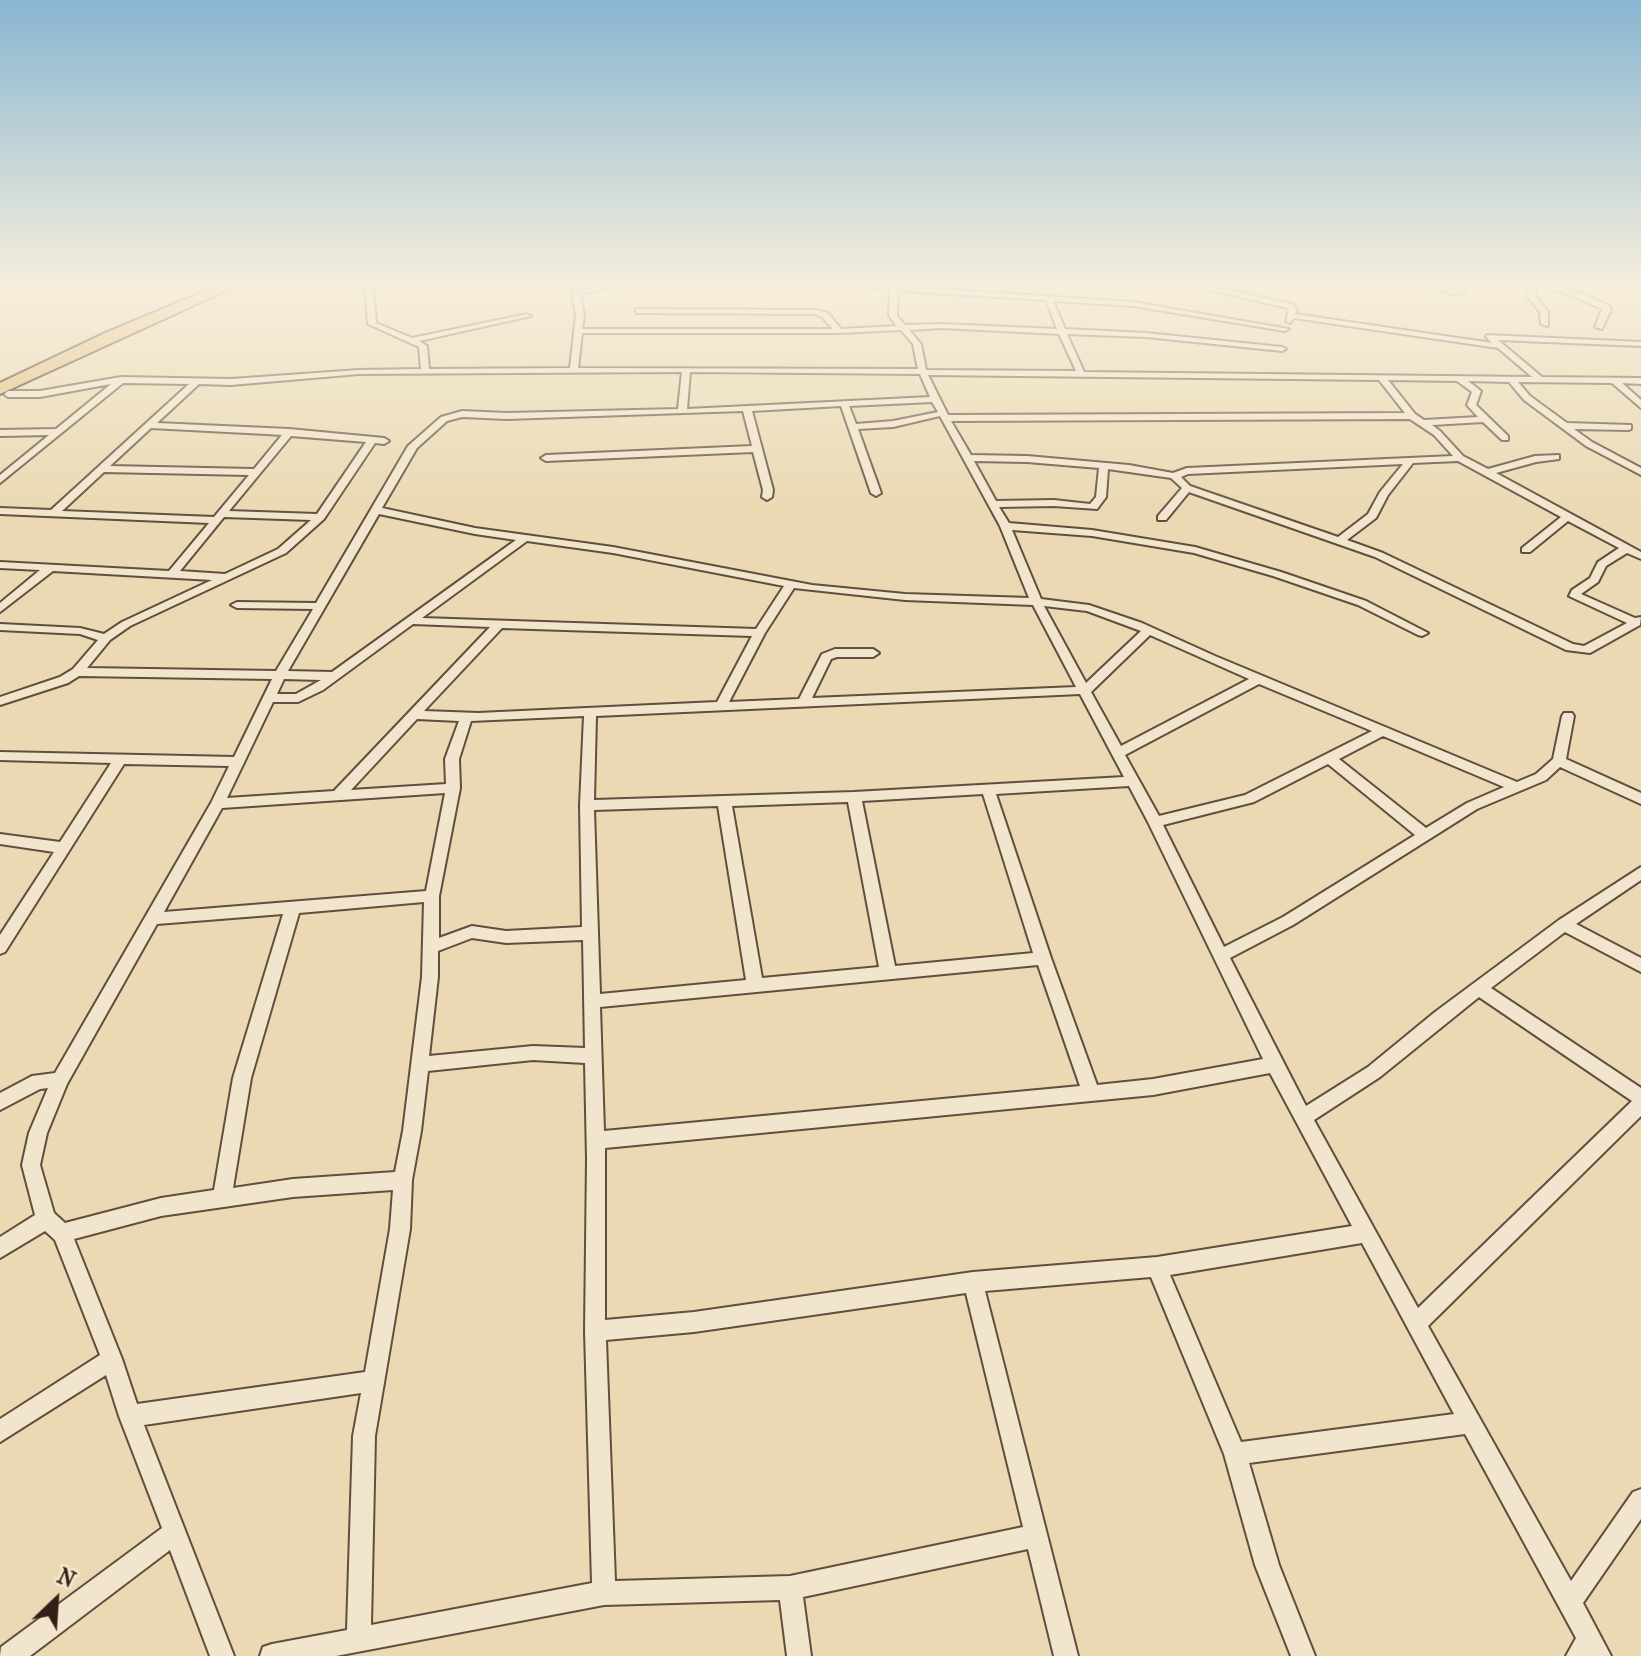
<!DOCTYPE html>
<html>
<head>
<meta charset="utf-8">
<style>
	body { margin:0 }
	#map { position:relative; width:1641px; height:1656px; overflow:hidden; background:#ead9b2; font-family:"IM FELL French Canon",serif }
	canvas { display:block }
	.north { position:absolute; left:16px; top:1560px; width:80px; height:80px; -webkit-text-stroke:6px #f1e6cd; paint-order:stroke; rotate:25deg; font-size:22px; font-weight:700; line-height:32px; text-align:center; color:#331f17 }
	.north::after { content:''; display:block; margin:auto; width:28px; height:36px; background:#331f17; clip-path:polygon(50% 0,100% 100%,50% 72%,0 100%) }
</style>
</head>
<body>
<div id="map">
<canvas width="1641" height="1656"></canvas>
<div class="north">N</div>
</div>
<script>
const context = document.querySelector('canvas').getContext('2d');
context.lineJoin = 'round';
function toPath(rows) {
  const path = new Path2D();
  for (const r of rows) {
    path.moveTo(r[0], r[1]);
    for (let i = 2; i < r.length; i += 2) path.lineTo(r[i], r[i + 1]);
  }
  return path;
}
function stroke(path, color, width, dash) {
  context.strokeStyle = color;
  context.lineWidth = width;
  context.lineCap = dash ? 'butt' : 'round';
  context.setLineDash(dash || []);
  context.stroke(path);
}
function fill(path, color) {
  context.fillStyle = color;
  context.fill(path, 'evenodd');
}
const street = toPath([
	[365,286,373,286,376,323,412,338,527,314,531,316,419,341,427,346,429,369,570,368,576,315,572,293,599,286,616,286,580,294,584,315,582,329,833,329,822,317,815,314,636,313,636,309,639,309,816,310,828,313,841,329,897,326,889,316,890,290,855,286,899,286,1133,302,1289,329,1285,331,1133,306,1053,301,1065,329,1146,333,1282,347,1286,349,1282,351,1146,337,1067,334,1084,372,1532,377,1498,348,1294,318,1290,323,1286,321,1289,310,1287,308,1193,286,1208,286,1292,304,1297,309,1295,314,1492,343,1486,337,1487,335,1641,342,1641,346,1498,340,1542,377,1641,378,1641,384,1622,383,1641,400,1641,408,1612,383,1518,382,1530,396,1567,423,1631,425,1631,429,1628,430,1574,429,1592,442,1641,468,1641,475,1586,446,1524,400,1509,382,1468,381,1481,391,1476,405,1508,436,1508,440,1502,440,1483,422,1432,425,1440,431,1463,456,1488,469,1535,456,1559,455,1559,459,1536,462,1496,473,1641,552,1641,559,1627,553,1606,566,1598,582,1581,594,1635,618,1641,617,1640,625,1590,653,1566,650,1375,557,1189,492,1166,520,1158,520,1158,516,1182,488,1171,478,1108,469,1106,497,1097,509,1054,506,999,507,1009,523,1092,530,1195,547,1281,572,1366,601,1428,633,1422,636,1418,635,1358,605,1273,576,1194,553,1092,536,1012,530,1041,599,1089,605,1142,623,1215,656,1517,782,1536,774,1553,759,1562,716,1564,713,1572,713,1574,716,1566,759,1641,793,1641,804,1560,767,1546,780,1477,809,1293,925,1230,958,1306,1106,1368,1067,1435,1012,1559,920,1641,867,1641,880,1576,924,1641,958,1641,972,1565,932,1491,988,1641,1088,1641,1116,1428,1326,1571,1581,1633,1492,1641,1489,1641,1519,1583,1603,1611,1656,1566,1656,1576,1638,1465,1434,1249,1463,1279,1565,1315,1656,1291,1656,1255,1565,1224,1454,1151,1277,985,1291,1078,1656,1054,1656,1028,1549,803,1597,811,1656,787,1656,780,1600,604,1605,336,1656,260,1656,263,1647,272,1644,347,1630,353,1436,361,1393,144,1425,234,1656,210,1656,170,1550,30,1656,0,1656,1,1647,162,1528,119,1416,106,1375,0,1442,0,1419,100,1355,55,1240,45,1231,0,1258,0,1237,35,1215,22,1165,29,1133,48,1088,40,1089,0,1110,0,1093,32,1076,55,1073,211,803,229,766,124,764,5,952,0,954,0,935,54,852,0,844,0,834,60,842,111,763,0,760,0,752,234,757,272,679,79,676,68,683,0,705,0,697,60,677,73,669,98,640,80,634,0,630,0,624,80,628,104,634,122,622,212,580,53,571,0,612,0,603,40,570,0,568,0,562,169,571,209,523,0,514,0,508,51,510,189,384,123,383,0,483,0,475,49,435,0,436,0,430,56,429,111,384,40,397,8,397,4,394,8,391,40,391,121,377,231,379,359,370,421,369,419,347,368,324,365,286],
	[898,291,1046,300,1057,329,942,324,905,325,897,316,898,291],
	[942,328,1059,334,1076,371,926,370,921,344,909,330,942,328],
	[901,330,913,344,918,369,578,368,582,333,839,333,901,330],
	[682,372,678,409,507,413,462,411,441,417,408,446,316,603,237,602,231,605,237,608,313,609,276,671,87,668,110,640,130,626,286,553,324,519,375,443,384,444,389,441,384,438,289,429,157,423,199,384,231,385,359,374,682,372],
	[690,372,920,374,930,397,687,409,690,372],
	[928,375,1379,380,1405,413,948,415,928,375],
	[1388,380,1457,381,1472,392,1467,405,1478,417,1424,420,1415,414,1388,380],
	[932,402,938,412,893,421,856,424,849,406,932,402],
	[841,406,871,493,876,496,881,493,858,429,893,427,940,416,1000,526,1029,598,905,594,812,585,613,547,475,528,382,508,417,448,447,421,462,417,507,419,743,411,752,446,546,455,541,458,546,461,753,452,763,490,762,497,767,500,772,497,773,490,752,411,841,406],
	[1410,419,1434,435,1453,456,1187,468,1173,473,1129,465,1027,456,971,455,951,421,1410,419],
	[151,428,266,434,282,435,254,469,110,466,151,428],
	[291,436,366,442,317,514,229,511,291,436],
	[974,461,1027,462,1099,468,1096,497,1090,504,1054,500,996,501,974,461],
	[1458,461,1561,517,1522,548,1522,552,1530,552,1568,521,1619,548,1598,562,1590,578,1572,590,1569,596,1627,623,1584,646,1573,644,1383,553,1347,540,1376,518,1388,495,1413,463,1458,461],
	[1403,464,1380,492,1368,514,1338,537,1190,486,1181,477,1188,474,1403,464],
	[104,472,249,475,214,517,62,511,104,472],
	[379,514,475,534,516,540,332,672,288,671,379,514],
	[224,517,311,520,278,549,225,574,180,571,224,517],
	[527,541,613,553,784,586,756,629,422,618,527,541],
	[794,588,905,600,1033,605,1076,687,812,698,831,659,837,657,873,657,879,653,873,649,835,649,822,654,799,699,729,702,765,633,794,588],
	[1044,606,1087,611,1141,631,1086,683,1044,606],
	[413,624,490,627,334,791,227,798,273,702,298,702,323,690,413,624],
	[502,628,752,636,717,702,478,713,424,711,502,628],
	[1150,635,1249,679,1121,746,1091,692,1150,635],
	[284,679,321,680,296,694,277,694,284,679],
	[1259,684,1372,731,1245,795,1159,816,1125,755,1259,684],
	[1080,694,1124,777,854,792,594,800,596,716,1080,694],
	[584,716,580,805,582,927,506,931,472,926,439,938,439,896,460,788,459,759,471,721,584,716],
	[417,719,459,721,445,759,446,784,351,790,417,719],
	[1383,736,1504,787,1467,803,1426,828,1339,759,1383,736],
	[1328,764,1415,835,1283,917,1224,947,1163,825,1254,802,1328,764],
	[1129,786,1148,822,1263,1059,1153,1079,1097,1085,1051,958,996,794,1129,786],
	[445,793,426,891,164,912,222,808,445,793],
	[983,794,1033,953,895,966,862,801,983,794],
	[848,802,879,967,762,978,732,806,848,802],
	[718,806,746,980,600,994,594,810,718,806],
	[424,902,422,977,403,1131,395,1172,293,1179,233,1188,251,1078,299,913,424,902],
	[283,914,233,1078,214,1190,161,1198,65,1223,54,1213,40,1165,47,1133,67,1084,157,924,283,914],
	[472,938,506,943,583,940,585,1048,533,1046,429,1056,438,977,438,951,472,938],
	[1038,965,1080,1086,604,1131,600,1007,1038,965],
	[1479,997,1632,1101,1418,1308,1314,1120,1380,1077,1479,997],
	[533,1060,585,1063,587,1159,585,1331,592,1583,371,1625,375,1436,410,1229,412,1180,421,1131,428,1071,533,1060],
	[1270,1073,1352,1226,1157,1257,973,1272,694,1312,605,1320,605,1148,1153,1095,1270,1073],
	[393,1190,390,1229,365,1372,137,1404,122,1359,74,1239,161,1216,293,1197,393,1190],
	[1362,1243,1454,1414,1241,1442,1170,1275,1362,1243],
	[966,1293,1023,1527,790,1576,615,1581,606,1340,694,1332,966,1293],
	[1427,286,1454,290,1458,286,1465,286,1463,293,1454,294,1427,286],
	[1526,286,1534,286,1536,297,1548,312,1548,326,1541,324,1540,312,1528,297,1526,286],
	[1543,286,1556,286,1576,291,1608,305,1611,309,1602,329,1595,327,1602,309,1570,295,1543,286]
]);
const highway = toPath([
	[217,286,236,286,0,394,0,383,105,333,217,286]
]);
stroke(street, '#614e3e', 4);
stroke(highway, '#331f17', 4);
fill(street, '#f1e6cd');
fill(highway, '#e5bc79');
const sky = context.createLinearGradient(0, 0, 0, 518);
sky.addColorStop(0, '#88b6d1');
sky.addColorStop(0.55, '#f6eedc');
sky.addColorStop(1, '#f6eedc00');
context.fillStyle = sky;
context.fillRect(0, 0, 1641, 518);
</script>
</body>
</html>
